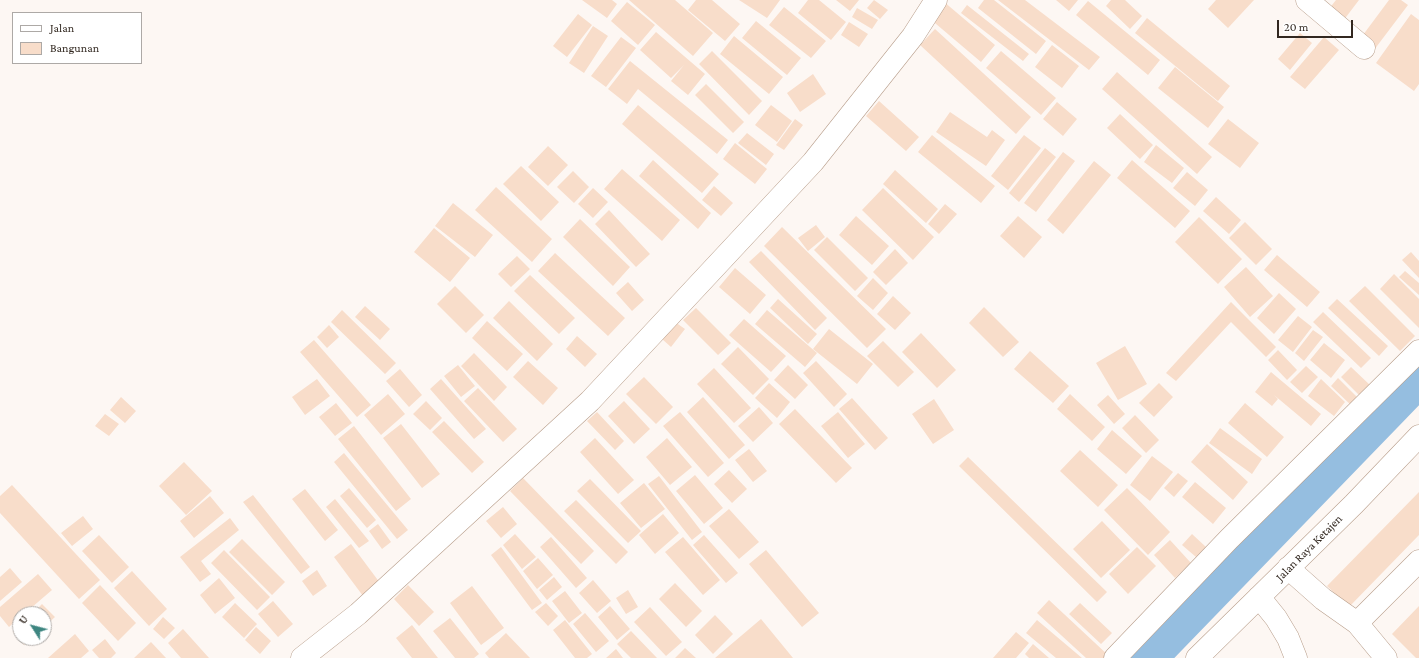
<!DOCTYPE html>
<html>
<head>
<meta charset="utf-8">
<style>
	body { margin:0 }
	#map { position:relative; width:1419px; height:658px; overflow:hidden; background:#fdf7f3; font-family:"Crimson Pro",serif }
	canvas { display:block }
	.legend { position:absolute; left:12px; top:12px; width:130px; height:52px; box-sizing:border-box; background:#fff; border:1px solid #ada9a6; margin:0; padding:5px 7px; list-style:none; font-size:12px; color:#322820 }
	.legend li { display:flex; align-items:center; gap:8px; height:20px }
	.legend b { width:20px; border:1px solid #ada9a6 }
	.north { position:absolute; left:12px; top:606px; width:40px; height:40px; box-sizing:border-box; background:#fff; border:1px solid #ada9a6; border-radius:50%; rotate:306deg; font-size:11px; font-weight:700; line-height:16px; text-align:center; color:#322820 }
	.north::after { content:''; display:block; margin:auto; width:14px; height:18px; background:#3e8681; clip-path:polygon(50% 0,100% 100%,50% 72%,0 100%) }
	.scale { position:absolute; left:1277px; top:20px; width:76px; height:18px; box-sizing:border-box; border:2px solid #322820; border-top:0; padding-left:5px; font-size:12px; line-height:14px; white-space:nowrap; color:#322820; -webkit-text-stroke:3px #fff; paint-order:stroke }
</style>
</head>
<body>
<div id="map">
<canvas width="1419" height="658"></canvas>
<ul class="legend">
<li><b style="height:5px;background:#fff"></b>Jalan</li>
<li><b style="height:11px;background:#f8ddca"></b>Bangunan</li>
</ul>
<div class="north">U</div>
<div class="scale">20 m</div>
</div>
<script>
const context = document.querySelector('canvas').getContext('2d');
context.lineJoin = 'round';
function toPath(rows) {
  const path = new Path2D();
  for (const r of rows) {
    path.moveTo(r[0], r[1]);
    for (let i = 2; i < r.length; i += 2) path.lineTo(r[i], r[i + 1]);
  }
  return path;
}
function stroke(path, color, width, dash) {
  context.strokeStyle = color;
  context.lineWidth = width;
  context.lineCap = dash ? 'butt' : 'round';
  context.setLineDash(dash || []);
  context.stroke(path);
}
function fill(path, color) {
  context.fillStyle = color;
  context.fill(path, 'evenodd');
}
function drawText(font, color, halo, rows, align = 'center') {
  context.font = font + ' "Crimson Pro",serif';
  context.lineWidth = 3.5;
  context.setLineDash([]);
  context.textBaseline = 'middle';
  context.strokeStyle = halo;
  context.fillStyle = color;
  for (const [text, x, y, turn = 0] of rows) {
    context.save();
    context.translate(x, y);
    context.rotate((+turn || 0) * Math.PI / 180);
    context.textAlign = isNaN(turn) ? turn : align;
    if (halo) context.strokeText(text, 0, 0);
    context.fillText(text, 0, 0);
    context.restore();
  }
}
stroke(toPath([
	[1143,658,1419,373]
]), '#95bee0', 45);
fill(toPath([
	[582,0,612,0,617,4,607,18],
	[629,0,675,0,713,33,693,56],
	[696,0,712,0,740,24,725,41,688,10],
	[739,0,780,0,767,18],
	[808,0,819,0,846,22,831,40,798,13],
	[836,0,859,0,850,11],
	[874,0,888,10,880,19,867,8],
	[984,0,994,0,1046,41,1036,54,978,8],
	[998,0,1025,0,1100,57,1089,70],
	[1056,0,1078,0,1069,11],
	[1111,0,1125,0,1142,16,1130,29,1106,6],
	[1216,0,1254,0,1228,28,1208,9],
	[1336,0,1359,0,1340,25,1325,14],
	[1389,0,1401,0,1408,5,1374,50,1360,39],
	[943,1,995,45,981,62,929,18],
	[1088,1,1160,60,1148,75,1076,15],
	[627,2,655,25,638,45,611,21],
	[967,5,1029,54,1023,61,961,13],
	[784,7,826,41,811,58,769,25],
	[857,8,878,20,872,29,852,17],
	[578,14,592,25,567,57,553,46],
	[1411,14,1419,20,1419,84,1414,91,1376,63],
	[1147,18,1230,86,1218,101,1135,33],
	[756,21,801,58,787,75,742,38],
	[849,22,868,34,859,47,841,35],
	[593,26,608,36,584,73,569,63],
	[935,29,1031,117,1016,134,920,45],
	[656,32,705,74,688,95,671,81,684,65,671,78,640,50],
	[1300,33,1312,43,1290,70,1278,59],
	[734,36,783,77,769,94,720,54],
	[621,37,636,48,606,87,591,76],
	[1324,37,1339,50,1305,89,1290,77],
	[1052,45,1079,66,1062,88,1035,67],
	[712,51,762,101,749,115,699,64],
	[1001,51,1056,98,1041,115,986,68],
	[630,61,728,140,717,154,638,89,627,104,608,89],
	[1175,67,1224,107,1208,128,1158,88],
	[1117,72,1212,157,1197,174,1102,89],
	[813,74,826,94,800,112,787,93],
	[706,84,744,122,733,133,695,95],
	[879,101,919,137,906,151,866,116],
	[1057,102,1077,119,1063,136,1043,119],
	[638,105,719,174,702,193,622,124],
	[771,105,792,121,777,142,755,125],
	[950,112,987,137,992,130,1005,140,986,166,936,132],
	[1120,114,1153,145,1140,159,1107,128],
	[795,119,803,125,784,150,776,145],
	[1228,119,1259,143,1240,168,1208,144],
	[747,133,774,154,766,165,738,143],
	[932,135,995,186,981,203,918,152],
	[1024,135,1041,148,1008,190,991,176],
	[735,143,767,169,755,184,723,159],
	[1156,145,1184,168,1172,183,1144,162],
	[548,146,568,165,548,186,528,167],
	[1045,148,1056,157,1019,202,1009,193],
	[1063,152,1075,161,1036,212,1024,203],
	[653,160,711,213,698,229,639,176],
	[1132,160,1190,211,1175,228,1117,178],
	[1094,161,1111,175,1063,234,1047,220],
	[521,166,559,202,541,221,503,184],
	[622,169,680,220,662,241,604,189],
	[895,170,938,209,926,223,883,184],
	[573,171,589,187,574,203,557,187],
	[1187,172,1208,190,1195,206,1173,188],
	[714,186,733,203,721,216,702,200],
	[496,187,552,239,532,262,475,210],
	[593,188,608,202,593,218,578,204],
	[883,188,934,237,913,260,862,210],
	[1216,197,1241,220,1229,234,1203,211],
	[453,203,493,235,475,257,435,226],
	[945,204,957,214,939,234,928,224],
	[609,210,650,254,636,267,595,224],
	[856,216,889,246,872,265,839,235],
	[1018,216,1042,237,1024,258,1000,236],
	[1199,217,1242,259,1218,284,1175,242],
	[580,219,630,267,613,286,563,237],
	[1245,222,1272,249,1256,265,1229,238],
	[816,225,825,237,808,251,798,238],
	[782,227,886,329,867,348,764,246],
	[434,228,470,258,450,282,414,252],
	[827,237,868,278,855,291,814,250],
	[895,249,908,263,886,285,873,272],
	[761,251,827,318,815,330,749,262],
	[1411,252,1419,261,1419,278,1402,260],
	[555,253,625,318,608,336,538,271],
	[1277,255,1320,292,1307,307,1264,270],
	[517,256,530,269,511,287,498,274],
	[1246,267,1273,296,1250,317,1224,287],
	[735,268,766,295,750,314,719,287],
	[1405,271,1419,283,1419,295,1399,277],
	[1394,274,1419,299,1419,328,1380,289],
	[530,275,575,318,559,334,514,291],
	[873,278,888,293,873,310,857,296],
	[628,282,644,300,632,311,616,293],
	[455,286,484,315,466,333,437,304],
	[1365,286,1415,336,1400,351,1349,301],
	[1279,293,1296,309,1274,334,1257,318],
	[893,296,911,313,895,330,877,314],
	[778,299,817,334,808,344,770,308],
	[1337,299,1388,346,1379,356,1328,308],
	[509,301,553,344,537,361,493,318],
	[1231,302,1276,347,1266,357,1231,322,1176,381,1166,373],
	[365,306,390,329,380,340,355,317],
	[984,307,1019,342,1003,357,969,323],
	[696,308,731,343,718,355,683,320],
	[342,310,396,363,385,374,331,322],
	[767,310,817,353,805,367,755,324],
	[1323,312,1371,358,1361,368,1313,322],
	[1298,316,1312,327,1293,352,1278,340],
	[744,319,786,356,771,372,729,335],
	[487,321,523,354,507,371,472,338],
	[675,322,685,329,671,347,662,339],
	[329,325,339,337,327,348,317,337],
	[829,329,873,364,857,384,813,349],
	[1313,330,1323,337,1304,361,1295,353],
	[921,333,956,370,937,388,902,352],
	[577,336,597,354,585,367,566,349],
	[314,340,371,405,357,417,300,352],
	[883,341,914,372,898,387,867,356],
	[1324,343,1345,360,1331,378,1310,360],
	[1125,346,1147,384,1118,400,1096,363],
	[738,347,769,379,753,395,721,364],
	[1278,350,1297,370,1287,380,1268,360],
	[1030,351,1069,386,1053,403,1014,369],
	[474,353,507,387,494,401,461,366],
	[528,361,558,388,543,405,513,377],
	[816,361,847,394,834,407,803,373],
	[458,365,475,386,461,397,444,376],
	[788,365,808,385,795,399,774,380],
	[1306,366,1318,377,1302,393,1290,382],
	[1351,367,1371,386,1360,396,1341,377],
	[714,368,751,408,734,423,697,384],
	[400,369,422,395,409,407,386,381],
	[1271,372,1321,414,1311,426,1274,395,1278,399,1272,406,1255,392],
	[644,377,673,407,656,424,626,394],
	[1338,378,1361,401,1354,408,1331,386],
	[317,379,330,396,305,415,292,397],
	[441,379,486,429,474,439,430,389],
	[1321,379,1345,402,1334,416,1308,396],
	[769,383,790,402,777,418,755,398],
	[1159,383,1173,397,1154,417,1139,403],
	[478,388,517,429,503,442,464,401],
	[388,394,405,414,381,435,364,415],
	[1070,394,1105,427,1092,441,1057,409],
	[1108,395,1125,414,1114,424,1097,405],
	[121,397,136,411,125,423,110,410],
	[703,397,745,445,729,459,687,412],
	[852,398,888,438,875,450,839,409],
	[934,399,954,430,933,444,912,414],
	[426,401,442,418,430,430,413,414],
	[624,401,650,429,634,444,608,416],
	[336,403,352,423,335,436,319,417],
	[1245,403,1284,437,1267,457,1228,423],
	[759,407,773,423,753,442,738,426],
	[795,409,852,468,836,483,779,424],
	[597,412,624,441,615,450,587,421],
	[680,412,724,463,708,477,663,426],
	[838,412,865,444,848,458,821,426],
	[105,414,119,424,109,436,95,426],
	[1135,415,1159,440,1146,453,1122,428],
	[444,421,484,462,472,473,432,432],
	[401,424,440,474,422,488,383,438],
	[354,426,411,499,396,511,338,439],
	[1220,428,1262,459,1252,474,1209,443],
	[1112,430,1142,456,1126,474,1097,449],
	[595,438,634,480,618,494,580,452],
	[667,438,692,467,670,485,646,457],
	[1207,444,1248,482,1233,500,1191,462],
	[749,449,767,471,753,482,735,460],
	[1080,450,1118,485,1098,507,1060,471],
	[344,453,408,530,397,539,334,462],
	[1152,456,1173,472,1150,501,1130,485],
	[968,457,1107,592,1097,602,959,466],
	[184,462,212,491,186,515,159,486],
	[729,470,747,489,732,503,714,484],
	[1178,473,1188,481,1174,497,1164,488],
	[695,475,723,508,704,524,676,491],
	[659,476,702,532,692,540,648,484],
	[523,478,594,551,581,564,510,491],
	[590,479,641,531,628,543,577,491],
	[1195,482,1226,508,1213,524,1182,497],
	[644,483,665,509,641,528,620,503],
	[12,485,100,580,79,599,0,513,0,496],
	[349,488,376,520,367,528,340,496],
	[1127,488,1170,532,1148,555,1104,510],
	[305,489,338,530,325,541,292,499],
	[1419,492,1419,535,1349,607,1327,586],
	[253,495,310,567,301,574,243,502],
	[210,496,224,513,194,538,180,521],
	[335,499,369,541,359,548,326,507],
	[576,500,628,552,616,564,564,511],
	[503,507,517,524,501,538,486,521],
	[729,509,759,542,739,559,709,526],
	[663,514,679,533,655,554,639,535],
	[83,516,93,529,72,546,61,533],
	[230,518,239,530,201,561,211,574,200,582,180,557],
	[1102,521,1130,550,1101,578,1073,549],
	[378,524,391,542,382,549,369,531],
	[515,534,536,557,522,569,503,545],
	[1192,534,1206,547,1196,557,1182,545],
	[99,535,129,567,112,583,82,551],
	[704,535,738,573,726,583,693,545],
	[551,537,587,578,576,588,540,547],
	[683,537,720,580,703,595,665,552],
	[242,539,285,582,272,595,229,552],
	[1170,540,1191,563,1175,578,1154,555],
	[351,544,380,583,363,596,334,557],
	[501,547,542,603,532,610,491,555],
	[1137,547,1156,566,1128,594,1109,574],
	[224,550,270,597,257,610,211,563],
	[766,550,819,613,802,627,749,564],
	[538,558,553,575,537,589,523,571],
	[10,568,22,582,0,601,0,577],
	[317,570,327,586,313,596,302,581],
	[132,571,167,609,149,626,114,588],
	[38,574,52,590,24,614,20,614,20,617,9,627,0,616,0,607],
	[554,577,562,587,547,600,539,590],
	[219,578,235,598,215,614,200,595],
	[593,580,611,601,597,613,579,593],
	[675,583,702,611,686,627,659,599],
	[100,585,136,623,118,641,82,603],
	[408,585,434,612,419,626,394,599],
	[472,586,504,628,481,645,450,603],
	[628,590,638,607,626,614,616,598],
	[565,591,582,613,569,623,552,601],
	[1049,600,1109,656,1107,658,1086,658,1037,613],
	[273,601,293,624,278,637,258,614],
	[235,603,257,624,244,638,222,617],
	[546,603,558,616,548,626,535,612],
	[1080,603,1112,633,1101,644,1069,614],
	[42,604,55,617,44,627,44,614,32,614],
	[610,606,630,629,617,640,598,617],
	[1419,606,1419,658,1416,658,1392,634],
	[650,607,682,642,666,656,634,622],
	[585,613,609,641,596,652,573,624],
	[715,615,733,634,713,654,695,635],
	[163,617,175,628,164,639,153,629],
	[450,618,479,654,474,658,455,658,433,631],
	[761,619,793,658,715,658],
	[565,620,592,654,587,658,575,658,553,630],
	[1037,620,1082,658,1056,658,1026,633],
	[20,625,20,638,32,638,24,645,13,632],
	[412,625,438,658,412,658,396,638],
	[256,627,271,641,260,654,245,640],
	[183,629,209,658,181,658,168,643],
	[631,631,657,658,631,658,617,644],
	[1016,632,1029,643,1016,658,993,658],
	[506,633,530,658,489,658,485,653],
	[75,634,89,651,81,658,48,658],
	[105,639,116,653,111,658,99,658,92,650],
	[151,642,166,658,134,658],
	[1033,644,1049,658,1029,658,1025,654],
	[685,648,696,658,675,658],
	[616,649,623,658,606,658]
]), '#f8ddca');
const minor = toPath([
	[1307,0,1364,48],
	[1288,568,1323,599,1357,623,1386,658],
	[1259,597,1276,618,1288,638,1296,658],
	[1357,623,1419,561],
	[302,658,358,614,590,401,813,162,913,36,936,0],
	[1115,658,1229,539,1419,351],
	[1197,658,1354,504,1419,436]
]);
stroke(minor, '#b79d8a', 23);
stroke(minor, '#fff', 22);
drawText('12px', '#322820', '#fff', [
	["Jalan Raya Ketajen",1309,548,-45]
]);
</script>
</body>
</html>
